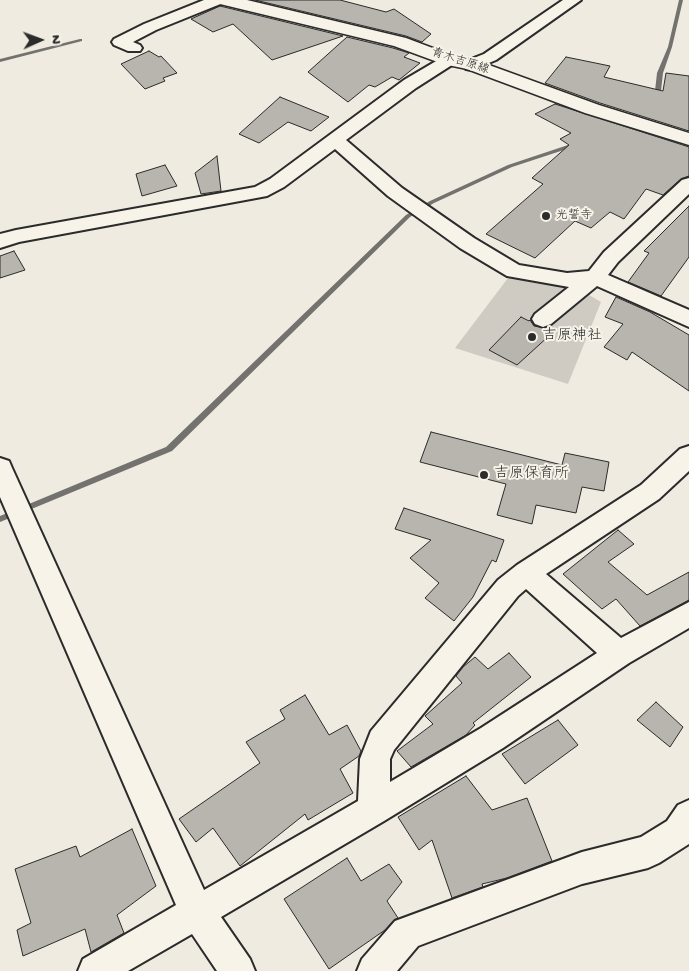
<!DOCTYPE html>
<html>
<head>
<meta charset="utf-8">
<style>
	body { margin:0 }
	#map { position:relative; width:689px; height:971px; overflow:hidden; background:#efebe0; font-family:"Gochi Hand",sans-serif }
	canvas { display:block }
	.north { position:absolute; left:15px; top:15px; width:50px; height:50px; -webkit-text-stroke:4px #f7f3e8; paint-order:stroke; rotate:88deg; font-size:14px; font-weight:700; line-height:20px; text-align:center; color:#2b2b2b }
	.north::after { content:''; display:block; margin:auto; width:18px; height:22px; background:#2b2b2b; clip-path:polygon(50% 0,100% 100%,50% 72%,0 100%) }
</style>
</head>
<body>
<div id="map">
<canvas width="689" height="971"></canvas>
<div class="north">N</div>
</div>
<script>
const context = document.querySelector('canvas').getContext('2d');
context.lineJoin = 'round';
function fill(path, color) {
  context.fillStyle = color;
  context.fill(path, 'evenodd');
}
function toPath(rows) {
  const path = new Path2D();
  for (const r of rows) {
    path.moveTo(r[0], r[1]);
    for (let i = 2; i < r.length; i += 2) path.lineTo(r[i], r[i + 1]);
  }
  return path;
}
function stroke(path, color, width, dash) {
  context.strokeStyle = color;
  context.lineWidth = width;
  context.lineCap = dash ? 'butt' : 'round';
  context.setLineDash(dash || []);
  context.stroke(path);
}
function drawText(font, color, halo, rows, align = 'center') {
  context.font = font + ' "Gochi Hand","Klee One",sans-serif';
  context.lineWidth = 4;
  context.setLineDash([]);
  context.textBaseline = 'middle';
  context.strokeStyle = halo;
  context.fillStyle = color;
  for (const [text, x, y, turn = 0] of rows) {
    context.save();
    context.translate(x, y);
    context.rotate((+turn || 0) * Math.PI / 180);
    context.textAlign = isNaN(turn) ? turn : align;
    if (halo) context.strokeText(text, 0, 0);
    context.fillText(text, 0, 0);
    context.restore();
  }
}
fill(toPath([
	[513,275,570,284,601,302,568,384,455,348,508,278]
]), '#cfcbc2');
fill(toPath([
	[679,0,683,0,672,47,663,73,661,91,655,97,651,97,650,96,655,91,657,73,668,47,679,0],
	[80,39,82,39,82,41,0,62,0,59,80,39],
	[574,143,576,144,576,146,512,167,434,203,410,217,172,451,0,522,0,516,166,447,406,215,430,201,508,165,574,143]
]), '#74726e');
const building = toPath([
	[255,0,340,0,386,12,394,9,431,34,422,42,406,36,255,0],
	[220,6,343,36,272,60,233,24,213,32,191,19,220,6],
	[347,37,393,48,409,53,404,57,420,63,399,80,392,77,375,87,369,85,348,102,308,72,347,37],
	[149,51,159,57,161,56,177,73,163,78,165,81,145,89,121,64,149,51],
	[566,57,610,66,604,77,663,91,666,73,689,76,689,131,600,103,545,83,566,57],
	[280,97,329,117,311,131,288,122,259,143,239,134,280,97],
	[555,104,689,147,689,176,681,179,663,195,646,189,624,219,610,212,591,228,575,221,535,258,486,234,543,184,532,178,569,145,560,139,571,133,535,114,555,104],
	[217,156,221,191,201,194,195,173,217,156],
	[165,165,177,186,142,196,136,174,165,165],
	[689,206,689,257,661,296,628,282,649,253,644,251,689,206],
	[14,251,25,270,0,278,0,256,14,251],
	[616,297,650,312,689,335,689,391,632,352,627,360,604,347,623,324,605,317,616,297],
	[521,317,529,321,530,320,534,326,545,328,551,334,517,365,489,350,521,317],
	[431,432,562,465,565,453,609,462,604,491,582,487,576,513,536,505,532,524,497,515,506,484,420,462,431,432],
	[404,508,504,540,496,562,492,560,473,597,454,621,425,598,439,583,410,558,431,540,395,529,404,508],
	[618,530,634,544,608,562,647,595,689,572,689,600,640,626,616,599,602,609,563,574,618,530],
	[509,653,531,677,473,723,475,725,466,735,411,767,397,751,433,724,425,716,462,683,456,676,463,667,475,657,488,669,509,653],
	[305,695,329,735,347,725,361,751,359,756,340,769,353,793,308,820,305,814,240,866,213,828,196,842,179,819,260,763,246,742,285,719,280,710,305,695],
	[656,702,683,727,670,747,637,720,656,702],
	[558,720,578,745,525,784,502,754,558,720],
	[466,776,492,810,527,798,552,861,507,878,482,884,483,887,452,898,432,840,419,850,398,817,466,776],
	[132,829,156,886,117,915,124,933,91,952,85,929,23,956,17,930,31,923,15,869,76,846,80,857,132,829],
	[347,858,361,881,389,864,402,882,387,901,398,918,394,920,385,930,329,969,284,899,347,858]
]);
fill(building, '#b8b5ae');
stroke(building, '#2b2b2b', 1);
const minor = toPath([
	[204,0,226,0,223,3,156,30,133,42,140,45,142,48,140,51,128,51,114,45,112,42,114,39,144,24,204,0],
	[563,0,581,0,496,60,472,70,466,69,464,65,466,61,484,54,563,0],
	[449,55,455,57,457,60,455,63,416,88,346,140,402,188,474,238,519,265,567,273,589,271,604,252,682,180,689,178,689,194,618,262,608,275,689,310,689,327,597,286,551,324,543,327,535,324,532,319,535,314,569,287,507,276,460,248,388,196,335,149,284,187,267,196,19,242,0,248,0,234,16,230,255,187,270,179,404,80,443,57,449,55],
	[689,446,689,471,659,499,546,574,621,638,689,602,689,628,629,663,503,748,384,821,221,917,250,959,255,971,217,971,192,934,128,971,78,971,83,959,176,905,0,497,0,458,9,461,12,468,204,890,358,801,360,759,371,731,498,580,517,565,641,485,680,449,689,446],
	[526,589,597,653,481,728,390,782,390,759,394,750,518,596,526,589],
	[689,800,689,844,659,863,648,868,582,884,418,946,397,971,357,971,362,959,395,921,582,852,641,837,667,821,678,805,689,800]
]);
const major = toPath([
	[218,0,247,0,406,38,454,56,478,61,599,105,689,133,689,145,585,113,467,69,443,64,394,46,220,4,218,0]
]);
stroke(minor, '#2b2b2b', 4);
stroke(major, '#2b2b2b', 3);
fill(minor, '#f7f3e8');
fill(major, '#f7f3e8');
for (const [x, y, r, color] of [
	[546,216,5,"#2b2b2b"],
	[532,337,5,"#2b2b2b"],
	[484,475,5,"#2b2b2b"]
]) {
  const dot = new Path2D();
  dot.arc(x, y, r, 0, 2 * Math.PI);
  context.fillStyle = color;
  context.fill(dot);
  stroke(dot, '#f7f3e8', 2);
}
drawText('12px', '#2b2b2b', '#f7f3e8', [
	["青木吉原線",460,62,18]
]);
drawText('12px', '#2b2b2b', '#f7f3e8', [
	["光誓寺",556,216]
], 'left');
drawText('15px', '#2b2b2b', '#f7f3e8', [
	["吉原神社",542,337],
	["吉原保育所",494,475]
], 'left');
</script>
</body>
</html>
